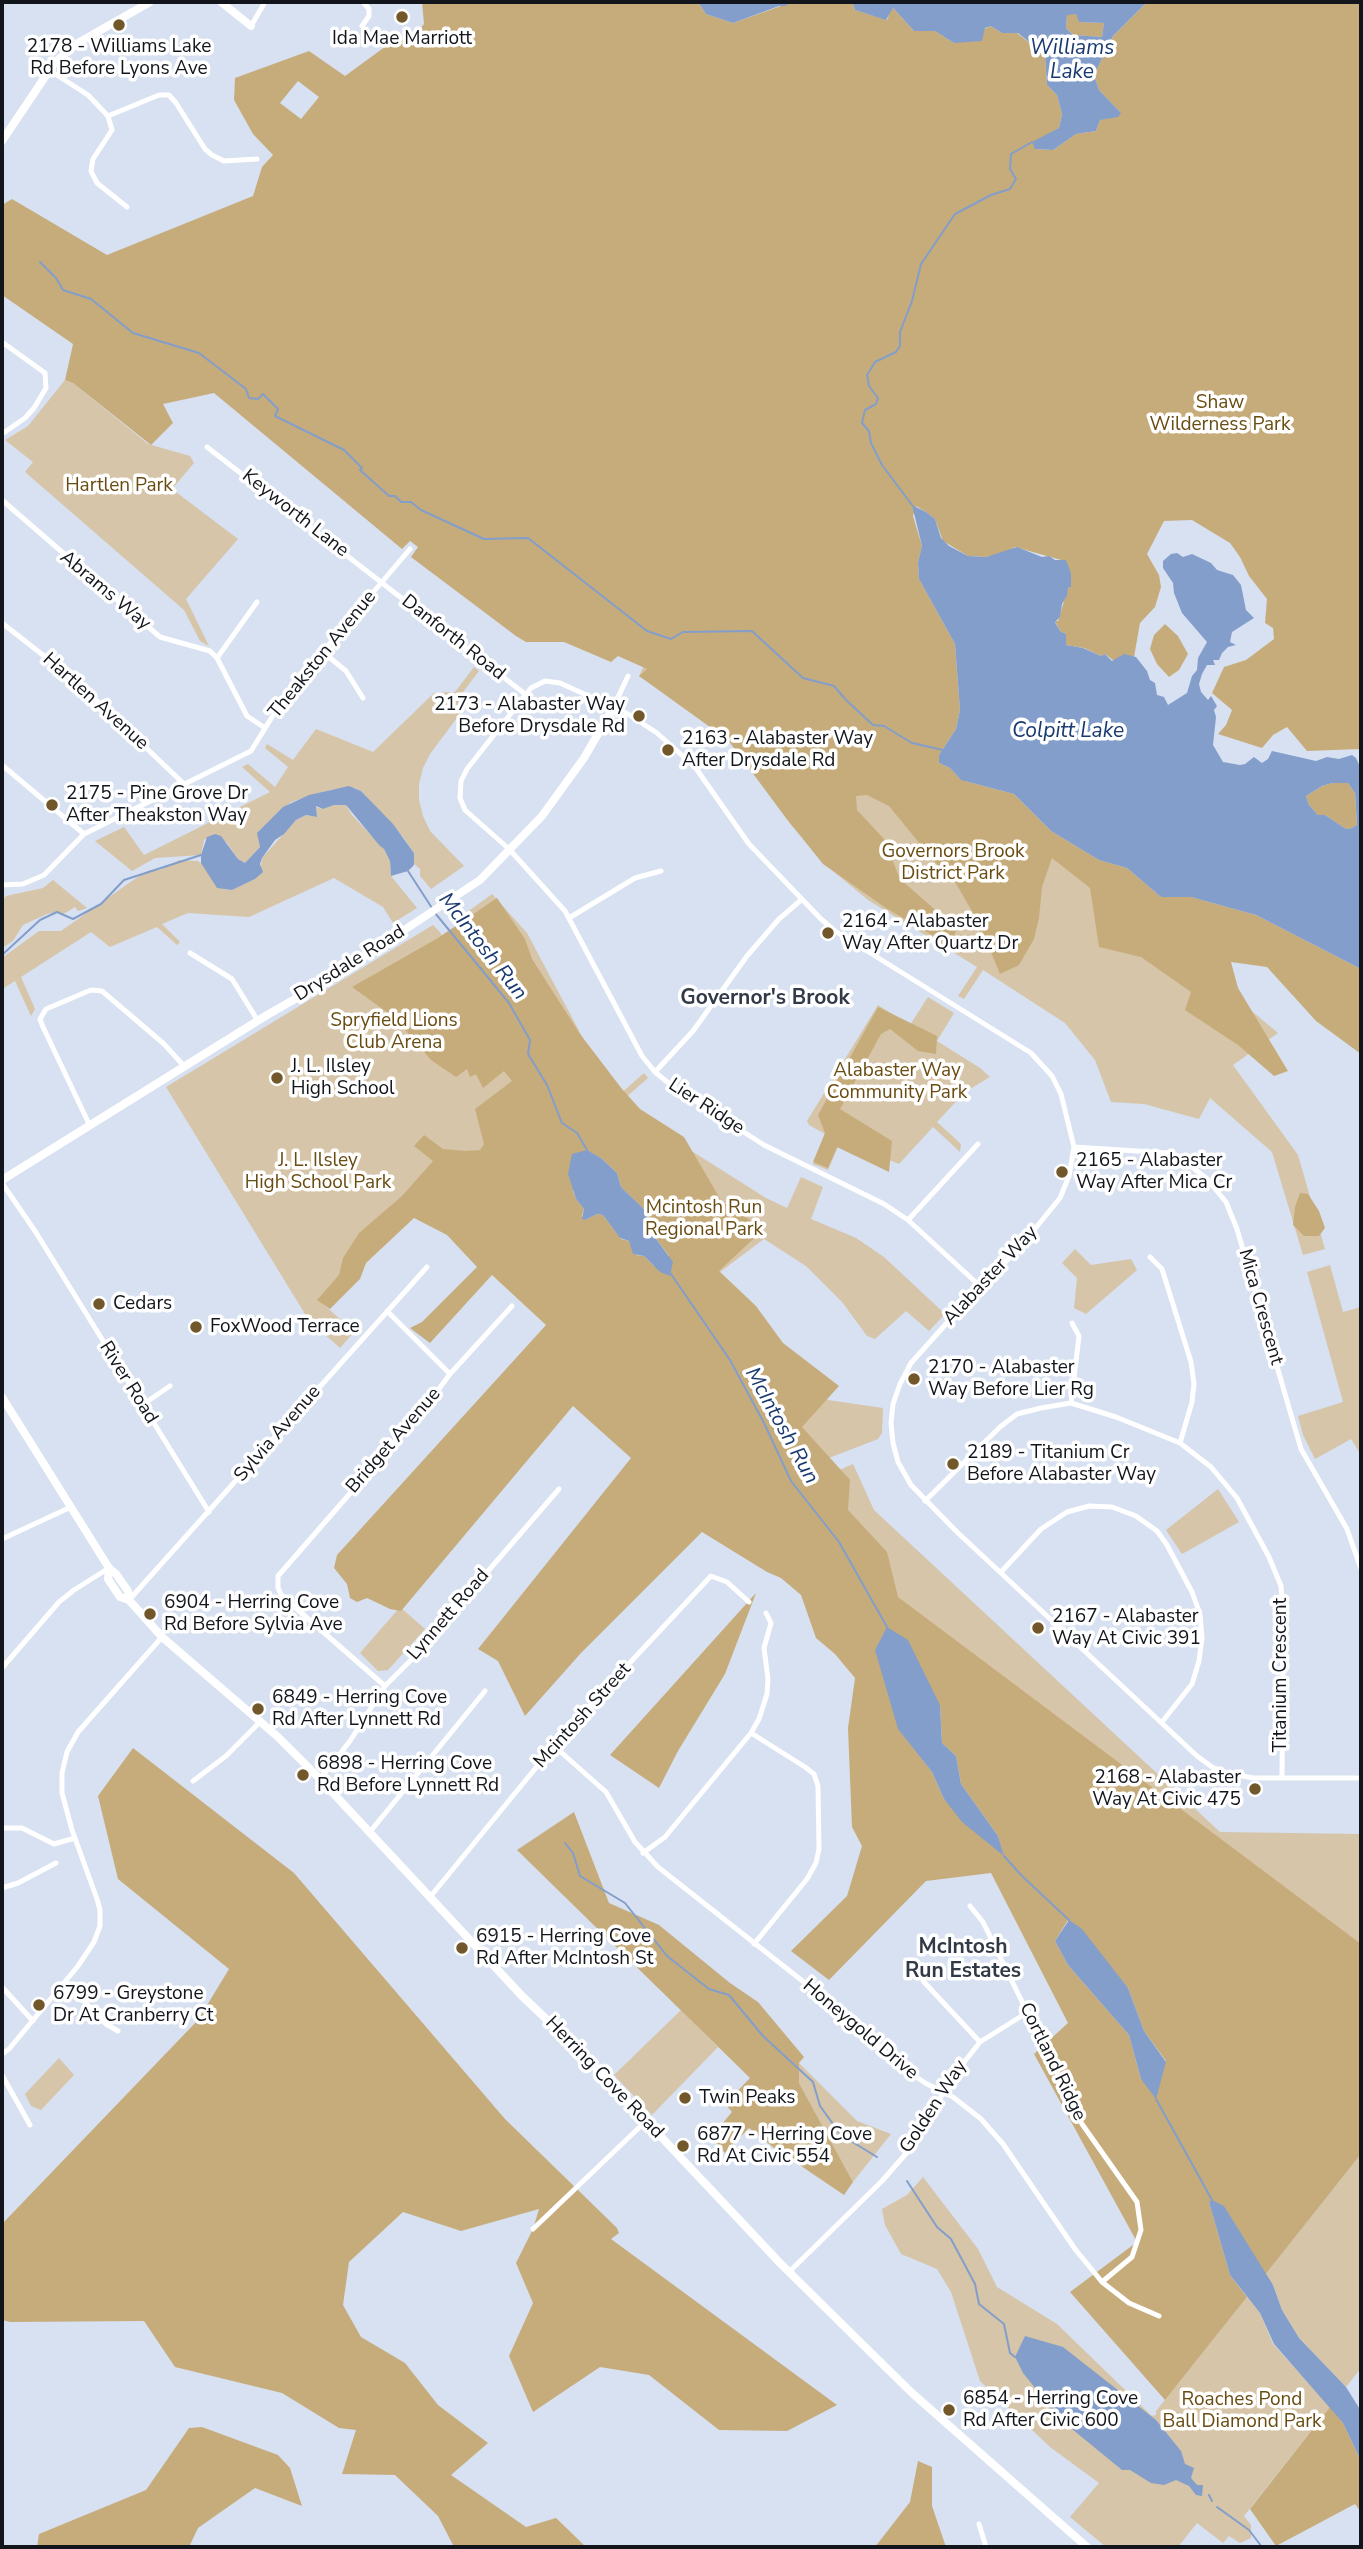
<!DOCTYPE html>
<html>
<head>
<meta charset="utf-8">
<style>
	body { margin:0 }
	#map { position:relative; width:1363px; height:2549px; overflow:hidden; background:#d7e1f1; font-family:"Nunito Sans",sans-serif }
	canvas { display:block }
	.frame { position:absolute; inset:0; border:4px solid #12151b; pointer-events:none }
</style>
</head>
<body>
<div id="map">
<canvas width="1363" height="2549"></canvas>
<div class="frame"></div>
</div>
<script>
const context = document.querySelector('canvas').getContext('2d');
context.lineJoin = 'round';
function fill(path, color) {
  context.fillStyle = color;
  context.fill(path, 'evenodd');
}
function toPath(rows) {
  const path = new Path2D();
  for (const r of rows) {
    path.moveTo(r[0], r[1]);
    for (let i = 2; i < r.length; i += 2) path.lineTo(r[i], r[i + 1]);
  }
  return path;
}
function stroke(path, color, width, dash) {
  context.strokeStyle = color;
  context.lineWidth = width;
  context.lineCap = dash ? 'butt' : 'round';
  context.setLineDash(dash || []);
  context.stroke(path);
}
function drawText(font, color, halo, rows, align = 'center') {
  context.font = font + ' "Nunito Sans",sans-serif';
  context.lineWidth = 7;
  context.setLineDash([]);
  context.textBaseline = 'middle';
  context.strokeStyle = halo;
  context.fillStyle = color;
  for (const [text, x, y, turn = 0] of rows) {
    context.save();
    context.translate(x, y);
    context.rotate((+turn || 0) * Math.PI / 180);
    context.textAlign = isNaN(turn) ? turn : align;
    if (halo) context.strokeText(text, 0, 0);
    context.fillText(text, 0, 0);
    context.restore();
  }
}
fill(toPath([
	[65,380,73,383,148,444,190,456,194,463,172,489,238,539,186,599,209,646,200,641,184,610,25,472,33,462,5,440,28,426],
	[658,636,989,792,1278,1033,1233,1065,1298,1155,1325,1249,1303,1255,1272,1152,1210,1098,1199,1119,1144,1104,1111,1102,1095,1060,1065,1023,983,970,964,999,958,996,977,967,868,900,834,872,791,825,738,750,714,723,639,676],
	[474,667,479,671,460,696,468,703,430,754,423,768,419,784,419,800,423,816,430,831,464,866,431,889,420,876,420,869,413,863,414,853,403,837,361,791,355,788,330,790,291,802,258,833,260,847,245,863,238,859,227,843,215,834,204,840,201,855,155,858,132,871,95,841,124,827,144,855,270,792,242,767,248,764,275,787,288,767,265,748,267,744,293,760,316,729,373,752,434,693,455,692],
	[334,805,346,805,352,815,384,849,390,861,391,876,417,908,393,923,383,907,334,878,249,917,188,913,162,924,180,942,177,945,157,927,110,947,91,932,21,977,35,1009,31,1016,15,981,2,989,2,958,39,931,61,931,142,874,150,870,160,870,179,860,198,861,207,868,215,885,224,889,232,890,255,879,261,867,262,858,296,820,306,815,317,817,316,807,323,809],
	[53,880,87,908,78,911,75,907,62,915,57,912,47,914,23,925,13,941,2,948,2,902,6,896,43,888],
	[492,894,527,933,593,1057,619,1095,644,1073,648,1078,624,1099,652,1126,766,1198,787,1208,801,1177,823,1187,811,1219,856,1238,884,1257,945,1314,929,1331,906,1311,875,1339,867,1336,842,1302,806,1266,764,1239,720,1272,828,1400,883,1408,882,1433,878,1439,816,1463,462,937,455,921],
	[433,925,440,932,539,1114,411,1196,319,1300,354,1332,340,1348,304,1316,305,1314,166,1087],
	[928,997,954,1013,937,1041,980,1068,990,1077,965,1092,937,1122,961,1144,960,1152,933,1127,899,1164,841,1140,828,1170,813,1164,825,1134,809,1125,807,1121,878,1005,910,1025],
	[1075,1249,1091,1265,1131,1259,1137,1270,1086,1314,1074,1308,1077,1278,1062,1263],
	[1330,1265,1343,1312,1361,1307,1361,1455,1351,1439,1315,1459,1303,1435,1298,1416,1343,1402,1307,1272],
	[853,1464,874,1510,1220,1832,1361,1834,1361,1977,852,1568,835,1472],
	[1218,1489,1239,1522,1182,1554,1166,1530],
	[400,1607,425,1629,388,1670,378,1671,360,1653],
	[681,2010,718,2047,652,2115,614,2075],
	[59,2058,74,2075,41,2110,31,2106,25,2094],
	[799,2063,857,2121,891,2134,853,2182,799,2083],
	[1361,2154,1361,2368,1346,2387,1299,2338,1282,2310,1273,2285,1265,2275],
	[923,2177,978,2249,997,2287,1057,2324,1152,2416,1156,2415,1156,2411,1247,2297,1260,2313,1273,2344,1330,2407,1244,2516,1251,2525,1251,2538,1240,2543,1229,2536,1223,2543,1197,2523,1178,2547,1106,2547,1070,2517,1099,2483,1050,2447,980,2381,951,2292,937,2269,901,2254,885,2225,882,2209,907,2195]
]), '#d6c5a8');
fill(toPath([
	[422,2,698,2,706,14,733,23,792,2,852,2,855,10,887,20,892,7,914,31,935,31,954,43,991,26,1002,33,1017,33,1045,55,1047,85,1057,95,1062,114,1059,128,1035,149,1053,150,1076,134,1096,131,1100,120,1120,112,1099,90,1094,75,1113,36,1147,2,1361,2,1361,749,1307,751,1287,727,1273,735,1262,748,1218,734,1226,725,1232,710,1212,693,1224,667,1246,660,1274,639,1273,628,1265,623,1267,599,1249,576,1240,557,1230,543,1192,520,1164,521,1147,554,1159,575,1161,587,1155,607,1140,623,1134,657,1123,655,1114,661,1105,654,1101,656,1084,648,1066,645,1066,634,1060,631,1055,621,1058,621,1068,588,1071,587,1071,573,1061,560,1015,547,1005,553,986,557,968,556,943,541,935,519,926,512,916,506,913,516,922,546,918,562,919,579,955,644,960,710,956,729,939,755,939,763,950,768,961,780,1014,794,1051,831,1099,860,1127,868,1161,897,1191,897,1256,915,1361,969,1361,1054,1316,1021,1267,967,1231,962,1238,988,1288,1071,1274,1076,1238,1045,1185,1010,1191,992,1141,957,1099,947,1090,888,1052,858,1042,887,1039,918,1034,939,1019,965,1000,974,980,925,954,880,934,861,889,806,867,795,856,796,857,810,884,839,900,879,957,929,949,945,886,908,823,864,786,818,728,740,639,676,647,669,618,656,611,662,564,642,526,642,516,636,411,557,418,547,410,541,402,549,214,393,163,404,173,423,151,445,73,383,65,380,73,344,2,295,2,205,12,199,107,255,253,196,262,167,273,155,253,134,234,100,235,78,309,51,345,76,393,41,412,39,424,24],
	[298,81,319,97,301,119,280,103],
	[1067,14,1076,14,1080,22,1104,23,1102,37,1073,35,1066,28],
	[1165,624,1178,636,1188,654,1179,670,1169,677,1157,664,1150,649,1154,635],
	[1332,783,1348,783,1355,793,1357,825,1352,828,1346,829,1325,815,1318,815,1309,805,1306,796,1322,786],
	[497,898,525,939,532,959,580,1034,622,1089,640,1109,684,1137,722,1202,764,1229,719,1271,756,1306,783,1343,839,1386,802,1427,850,1480,848,1510,887,1552,898,1597,1361,1944,1361,2154,1265,2275,1224,2207,1209,2202,1230,2275,1247,2297,1165,2400,1070,2292,1137,2242,1034,2054,1068,2023,991,1873,926,1881,829,1980,791,1951,847,1896,862,1846,852,1827,848,1728,855,1678,835,1654,816,1638,801,1595,781,1578,767,1572,702,1532,581,1653,525,1716,498,1661,478,1649,631,1458,573,1406,401,1611,390,1609,367,1598,357,1602,350,1598,347,1584,334,1568,337,1555,546,1325,492,1275,430,1343,410,1328,422,1322,477,1267,447,1235,414,1218,366,1263,360,1279,330,1309,317,1300,339,1275,343,1258,359,1233,402,1196,433,1161,414,1146,424,1135,443,1149,466,1151,480,1150,484,1144,475,1109,512,1081,504,1071,483,1088,476,1074,470,1077,467,1069,456,1077,431,1060,395,1018,352,987,438,938],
	[586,1150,601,1158,617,1173,621,1187,644,1209,654,1236,669,1256,668,1274,654,1266,644,1256,636,1255,629,1241,621,1239,603,1215,597,1214,585,1220,582,1216,584,1209,576,1199,573,1191],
	[940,1705,942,1743,956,1756,961,1784,998,1836,1003,1855,944,1799,932,1772,898,1728],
	[1068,1920,1128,1988,1144,2031,1166,2061,1141,2079,1129,2035,1068,1965,1055,1941],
	[878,1007,937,1036,936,1054,918,1051,890,1029,881,1034,840,1109,892,1141,889,1172,837,1147,828,1168,813,1162,825,1133,818,1115],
	[1300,1193,1308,1194,1319,1211,1325,1228,1319,1236,1304,1236,1293,1225,1295,1207],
	[756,1593,725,1674,678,1751,659,1788,610,1755],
	[133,1748,294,1873,505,2119,617,2228,619,2233,611,2239,837,2405,787,2431,719,2430,649,2375,600,2367,533,2412,509,2356,533,2303,516,2263,533,2229,539,2209,461,2231,403,2212,349,2262,343,2305,361,2337,405,2363,438,2405,488,2443,451,2475,526,2527,556,2518,586,2547,454,2547,438,2516,395,2475,342,2474,356,2430,339,2428,282,2393,175,2367,144,2321,10,2322,2,2320,2,2224,198,2020,229,1969,118,1879,98,1796],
	[574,1812,609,1903,659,1925,730,1983,758,2002,804,2057,799,2063,799,2083,853,2182,844,2195,773,2147,749,2128,725,2153,711,2137,732,2112,725,2104,750,2078,517,1850],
	[1330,2407,1343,2423,1361,2461,1361,2512,1355,2504,1276,2546,1250,2509],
	[202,2427,278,2455,290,2468,302,2506,255,2488,198,2528,189,2547,37,2547,39,2534,146,2490,189,2428],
	[918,2461,932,2467,932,2506,946,2547,875,2547,910,2502]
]), '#c7ac7b');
fill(toPath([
	[698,2,792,2,785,6,779,6,733,23,706,14],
	[852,2,923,2,926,4,928,2,1147,2,1113,36,1094,75,1099,90,1121,113,1118,117,1100,120,1096,131,1076,134,1053,150,1035,149,1032,142,1059,128,1062,114,1057,95,1047,85,1045,55,1018,33,1002,33,991,26,985,28,982,41,954,43,935,31,914,31,893,8,886,20,855,10],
	[1076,14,1079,22,1104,23,1102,37,1073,35,1066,28,1067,15],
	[912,505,926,512,935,519,941,538,949,546,968,556,986,557,1017,547,1042,557,1049,556,1055,560,1066,560,1071,573,1071,587,1068,588,1067,596,1062,604,1060,617,1055,622,1060,631,1066,634,1066,645,1083,648,1101,656,1105,654,1112,661,1124,654,1136,657,1147,671,1150,680,1155,683,1157,695,1164,697,1168,705,1187,693,1192,676,1197,670,1198,658,1207,642,1182,613,1174,593,1173,583,1163,568,1163,561,1171,554,1177,553,1183,557,1192,554,1211,563,1217,570,1233,575,1241,585,1246,610,1254,618,1232,632,1230,642,1236,645,1228,647,1222,653,1219,660,1213,660,1215,665,1207,665,1202,674,1199,684,1201,692,1208,700,1211,696,1217,706,1214,710,1216,717,1213,745,1223,762,1240,765,1245,764,1254,757,1262,763,1268,759,1272,751,1316,761,1327,757,1339,759,1352,755,1356,758,1361,769,1361,969,1256,915,1191,897,1161,897,1127,868,1099,860,1051,831,1014,794,961,780,950,768,939,763,939,755,956,729,960,710,955,644,919,579,918,562,922,546],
	[1332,783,1348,783,1355,793,1357,825,1352,828,1346,829,1325,815,1318,815,1309,805,1306,796,1322,786],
	[349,786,361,791,393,824,414,853,414,865,408,871,391,876,390,861,384,849,379,845,346,805,334,805,323,809,316,806,317,817,306,815,296,820,284,834,275,840,262,858,260,864,263,872,255,879,232,890,217,888,201,863,201,855,207,837,215,834,221,836,238,859,245,863,260,847,257,833,283,807,309,795],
	[587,1150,601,1158,617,1173,621,1187,644,1209,654,1236,673,1262,670,1276,660,1272,644,1256,633,1254,629,1241,620,1238,603,1215,597,1214,585,1220,582,1219,584,1209,576,1199,568,1174,572,1154],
	[887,1627,908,1640,940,1705,942,1743,956,1756,961,1784,998,1836,1004,1856,962,1822,944,1799,932,1772,898,1729,875,1650],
	[1069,1920,1082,1929,1128,1988,1144,2031,1166,2062,1156,2099,1141,2079,1129,2035,1068,1965,1055,1941],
	[1212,2200,1224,2206,1273,2285,1282,2310,1299,2338,1346,2387,1361,2411,1361,2461,1343,2423,1274,2344,1260,2313,1230,2275,1209,2202],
	[1025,2336,1063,2347,1156,2420,1181,2451,1185,2464,1194,2468,1191,2478,1197,2485,1203,2485,1202,2496,1196,2495,1189,2486,1176,2480,1164,2485,1151,2483,1130,2470,1122,2470,1061,2420,1023,2373,1015,2357]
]), '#839eca');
stroke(toPath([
	[40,262,56,278,63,290,91,299,133,333,199,353,246,389,249,398,258,399,263,394,278,409,275,416,344,450,362,468,360,470,389,496,395,496,401,502,411,502,421,510,484,539,528,538,647,631,671,639,683,632,752,631,803,678,834,686,846,700,873,725,884,726,912,743,943,750],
	[912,505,882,465,871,443,869,431,862,423,865,410,876,404,878,398,869,386,867,375,875,362,896,352,900,346,900,332,912,301,921,264,955,214,991,195,1010,189,1016,179,1010,169,1011,154,1032,142],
	[408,871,432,908],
	[435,913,509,1003,530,1040,528,1054,547,1085,562,1123,577,1133,587,1150],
	[2,955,40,920,57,912,73,919,101,904,124,880,201,855],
	[671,1274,730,1360,764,1423,791,1481,839,1542,887,1627],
	[565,1843,573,1853,580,1876,625,1903,667,1956,709,1989,729,1995,763,2036,813,2082,820,2106,841,2135,877,2157],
	[1004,1856,1022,1876,1069,1920],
	[1156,2099,1212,2200],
	[907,2181,937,2227,951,2239,975,2284,979,2304,1004,2324,1010,2353,1015,2357],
	[1209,2495,1212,2501],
	[1217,2507,1249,2530,1262,2547]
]), '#839eca', 2);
stroke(toPath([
	[251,26,265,2],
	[362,26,369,16,369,9,363,2],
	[49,70,88,95,108,116,112,130,93,159,91,171,97,183,127,207],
	[108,116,159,95,169,95,176,103,205,149,212,155,224,161,257,159],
	[2,342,45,373,46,388,34,408,25,418,2,434],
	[207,447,525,694],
	[2,500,160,637,210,651,217,658,247,716,265,728],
	[2,623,76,681,184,784],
	[324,653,346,671,363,698],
	[217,658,257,602],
	[613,708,628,676],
	[2,765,84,834],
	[2,885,23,884,44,875,84,834,251,751,285,696,410,549],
	[569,918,635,878,661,871],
	[190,953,232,979,258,1021],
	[655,1072,693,1031,747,956,779,919,801,900],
	[90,1126,43,1027,40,1019,46,1009,91,990,102,991,164,1044,184,1066],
	[1074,1147,1168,1153,1186,1162,1207,1179,1226,1202,1237,1229,1301,1449,1347,1529,1361,1569],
	[2,1183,35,1231,209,1512],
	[908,1220,978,1144],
	[1150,1257,1162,1269,1191,1362,1194,1384,1192,1402,1180,1443],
	[981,1287,908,1220,884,1204,764,1145,672,1086,655,1072,642,1056,565,911,509,849,465,810,460,798,461,781,467,769,531,688,545,681,560,683,628,714,657,733,695,767,749,844,821,919,835,931,1031,1053,1052,1076,1061,1094,1074,1147,1069,1176,1060,1198,1021,1246,981,1287,971,1296,911,1363,900,1384,893,1404,891,1423,893,1443,898,1462,911,1485,957,1532,1197,1756,1212,1767,1227,1773,1253,1778,1361,1778],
	[387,1311,450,1374],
	[1071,1403,1079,1336,1072,1323],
	[142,1405,170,1386],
	[925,1501,1000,1427,1017,1414,1041,1408,1071,1403,1116,1417,1180,1443,1211,1467,1237,1498,1269,1557,1281,1586,1283,1613,1282,1778],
	[2,1539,71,1507],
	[1001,1572,1041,1529,1067,1512,1089,1506,1112,1507,1136,1516,1157,1531,1167,1545,1192,1592,1200,1614,1202,1638,1199,1661,1192,1684,1162,1722],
	[129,1600,427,1267],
	[2,1668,59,1602,74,1590,109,1568],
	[385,1686,282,1596,278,1588,278,1576,427,1405,450,1374,512,1306],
	[751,1733,805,1767,814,1774,818,1786,819,1849,816,1863,807,1879,754,1944],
	[554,1746,606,1792,635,1842,658,1867,824,1998,902,2068,927,2084,953,2097,981,2119,1003,2144,1075,2249,1102,2282,1129,2303,1159,2316],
	[320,1779,350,1741,385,1686,412,1659,559,1489],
	[193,1781,226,1756,260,1722],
	[2,1828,22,1828,54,1844,75,1838],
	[369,1833,485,1691],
	[643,1853,665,1837,751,1733,759,1719,767,1694,768,1679,764,1648,771,1623,766,1613],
	[2,1888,18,1883,56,1863],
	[430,1897,566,1731,711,1576,727,1582,749,1602],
	[970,1906,983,1922,1082,2124,1137,2202,1141,2230,1132,2257,1102,2282],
	[914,1963,924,1982,980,2042],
	[62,1986,82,1999,106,2024,118,2031],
	[2,1987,33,2021],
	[2,2054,9,2049,78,1966,94,1942,100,1926,100,1910,97,1899,72,1830,62,1793,62,1773,67,1752,78,1732,162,1637],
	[2,2075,30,2125],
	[533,2229,646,2121],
	[789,2272,882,2181,910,2149,954,2075,980,2042,1028,2012],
	[979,2524,986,2547]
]), '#fff', 5);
stroke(toPath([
	[221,2,251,26],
	[2,141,55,62,78,43,150,2],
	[2,1180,267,1015,330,979,480,880,542,816,584,758,613,708],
	[2,1397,109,1568,116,1574,128,1591,129,1600],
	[109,1568,108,1579,120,1597,129,1600,162,1637,278,1737,320,1779,522,1996,584,2055,780,2263,857,2339,912,2393,1087,2547]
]), '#fff', 8);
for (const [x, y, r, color] of [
	[402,17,7,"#715729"],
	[119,25,7,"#715729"],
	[639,716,7,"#715729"],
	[668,750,7,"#715729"],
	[52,805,7,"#715729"],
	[828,933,7,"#715729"],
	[277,1078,7,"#715729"],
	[1062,1172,7,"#715729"],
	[99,1304,7,"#715729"],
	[196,1327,7,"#715729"],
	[914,1379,7,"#715729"],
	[953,1464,7,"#715729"],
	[150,1614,7,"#715729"],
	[1038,1628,7,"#715729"],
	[258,1709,7,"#715729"],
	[303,1775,7,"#715729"],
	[1255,1789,7,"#715729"],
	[462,1948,7,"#715729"],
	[39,2005,7,"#715729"],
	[685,2098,7,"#715729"],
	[683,2146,7,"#715729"],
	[949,2410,7,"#715729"]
]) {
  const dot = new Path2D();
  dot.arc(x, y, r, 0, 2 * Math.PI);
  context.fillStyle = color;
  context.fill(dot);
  stroke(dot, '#fff', 2.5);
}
drawText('19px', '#12151b', '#fff', [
	["Ida Mae Marriott",402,39,"center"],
	["2178 - Williams Lake",119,47,"center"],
	["Rd Before Lyons Ave",119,69,"center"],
	["2173 - Alabaster Way",625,705,"right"],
	["Before Drysdale Rd",625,727,"right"],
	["2163 - Alabaster Way",682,739],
	["After Drysdale Rd",682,761],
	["2175 - Pine Grove Dr",66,794],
	["After Theakston Way",66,816],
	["2164 - Alabaster",842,922],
	["Way After Quartz Dr",842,944],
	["J. L. Ilsley",291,1067],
	["High School",291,1089],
	["2165 - Alabaster",1076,1161],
	["Way After Mica Cr",1076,1183],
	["Cedars",113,1304],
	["FoxWood Terrace",210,1327],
	["2170 - Alabaster",928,1368],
	["Way Before Lier Rg",928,1390],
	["2189 - Titanium Cr",967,1453],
	["Before Alabaster Way",967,1475],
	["6904 - Herring Cove",164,1603],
	["Rd Before Sylvia Ave",164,1625],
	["2167 - Alabaster",1052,1617],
	["Way At Civic 391",1052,1639],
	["6849 - Herring Cove",272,1698],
	["Rd After Lynnett Rd",272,1720],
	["6898 - Herring Cove",317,1764],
	["Rd Before Lynnett Rd",317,1786],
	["2168 - Alabaster",1241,1778,"right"],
	["Way At Civic 475",1241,1800,"right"],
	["6915 - Herring Cove",476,1937],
	["Rd After McIntosh St",476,1959],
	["6799 - Greystone",53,1994],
	["Dr At Cranberry Ct",53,2016],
	["Twin Peaks",699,2098],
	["6877 - Herring Cove",697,2135],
	["Rd At Civic 554",697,2157],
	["6854 - Herring Cove",963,2399],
	["Rd After Civic 600",963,2421]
], 'left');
drawText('19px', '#694c11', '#fff', [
	["Shaw",1220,403],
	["Wilderness Park",1220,425],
	["Hartlen Park",119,486],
	["Governors Brook",953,852],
	["District Park",953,874],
	["Spryfield Lions",394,1021],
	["Club Arena",394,1043],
	["Alabaster Way",897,1071],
	["Community Park",897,1093],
	["J. L. Ilsley",318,1161],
	["High School Park",318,1183],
	["Mcintosh Run",704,1208],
	["Regional Park",704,1230],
	["Roaches Pond",1242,2400],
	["Ball Diamond Park",1242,2422]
]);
drawText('19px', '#12151b', '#fff', [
	["Keyworth Lane",295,514,38],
	["Abrams Way",105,591,40],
	["Danforth Road",453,638,38],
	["Theakston Avenue",323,655,-51],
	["Hartlen Avenue",95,702,42],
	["Drysdale Road",350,964,-32],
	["Lier Ridge",706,1107,33],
	["Alabaster Way",991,1276,-47],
	["Mica Crescent",1260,1307,74],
	["River Road",128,1383,58],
	["Sylvia Avenue",278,1434,-49],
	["Bridget Avenue",394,1441,-49],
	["Lynnett Road",449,1615,-49],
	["Titanium Crescent",1281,1675,-90],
	["Mcintosh Street",583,1716,-48],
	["Honeygold Drive",860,2030,40],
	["Cortland Ridge",1052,2062,64],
	["Herring Cove Road",604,2078,46],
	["Golden Way",934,2107,-57]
]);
drawText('italic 21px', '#193970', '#fff', [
	["Williams",1072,49],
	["Lake",1072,73],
	["Colpitt Lake",1068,732],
	["McIntosh Run",482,947,52],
	["McIntosh Run",781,1426,61]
]);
drawText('bold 21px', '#323a47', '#fff', [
	["Governor's Brook",765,999],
	["McIntosh",963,1948],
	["Run Estates",963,1972]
]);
</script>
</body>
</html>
